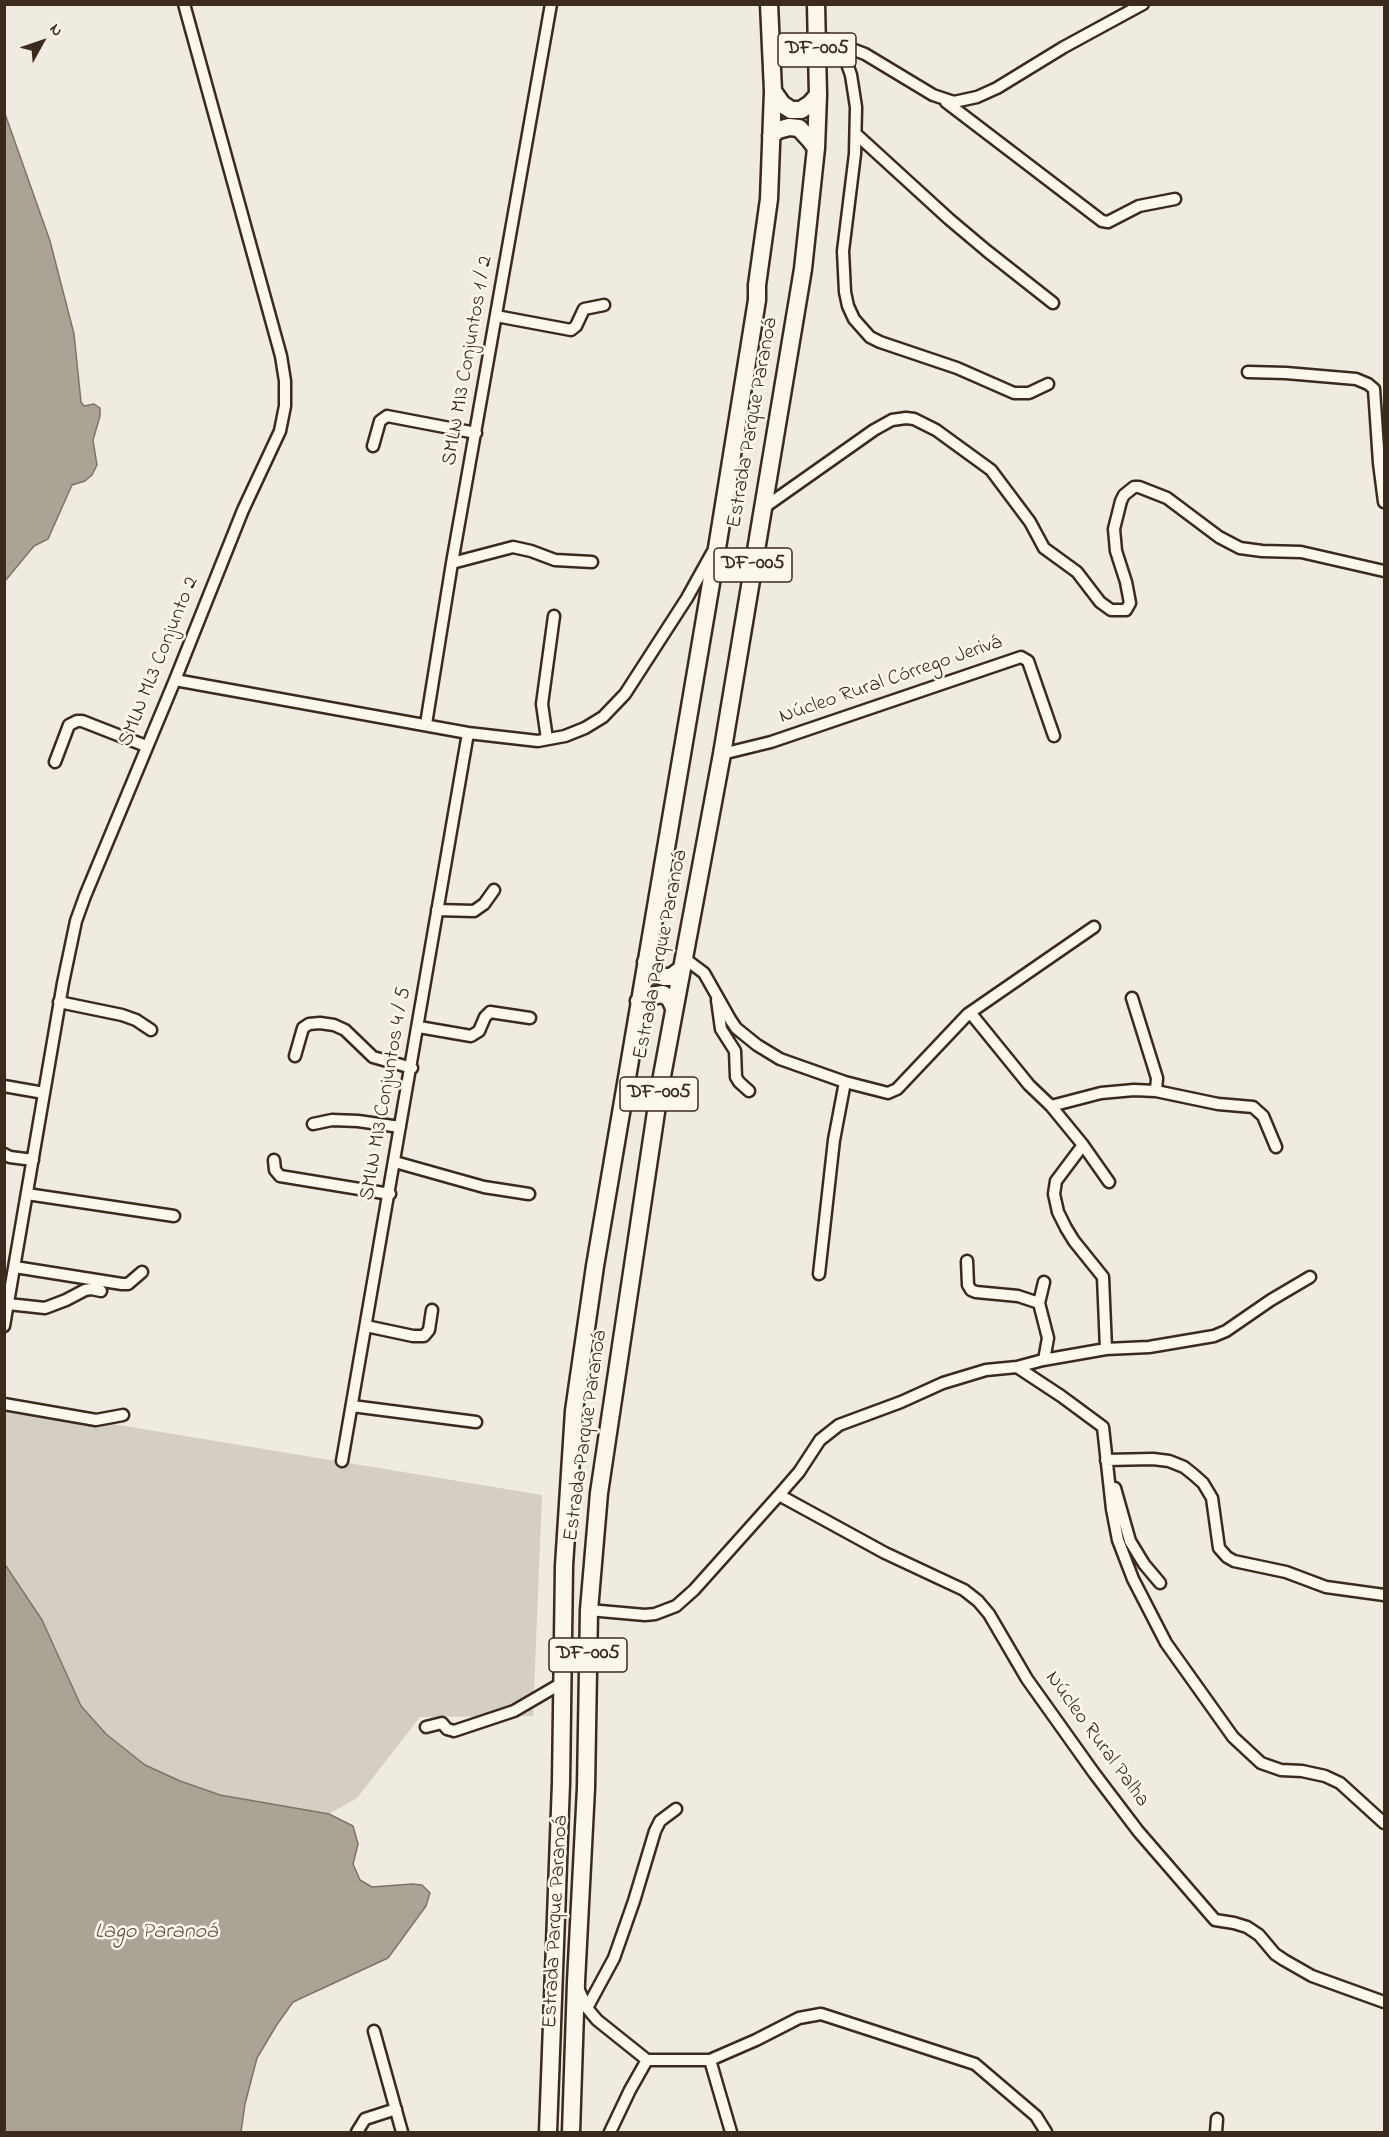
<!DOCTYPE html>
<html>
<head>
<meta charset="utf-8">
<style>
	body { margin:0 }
	#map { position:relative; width:1389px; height:2137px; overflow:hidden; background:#f0ebe0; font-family:"Indie Flower",sans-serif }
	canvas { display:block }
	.frame { position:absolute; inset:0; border:6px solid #3b2a1e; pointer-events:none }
	.north { position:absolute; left:12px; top:12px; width:60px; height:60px; -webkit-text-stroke:4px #fbf7ec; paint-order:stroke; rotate:50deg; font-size:16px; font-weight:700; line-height:24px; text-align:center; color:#3b2a1e }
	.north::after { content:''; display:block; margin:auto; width:21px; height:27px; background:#3b2a1e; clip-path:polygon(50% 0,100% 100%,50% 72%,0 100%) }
</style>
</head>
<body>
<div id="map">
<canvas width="1389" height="2137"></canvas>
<div class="frame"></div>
<div class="north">N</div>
</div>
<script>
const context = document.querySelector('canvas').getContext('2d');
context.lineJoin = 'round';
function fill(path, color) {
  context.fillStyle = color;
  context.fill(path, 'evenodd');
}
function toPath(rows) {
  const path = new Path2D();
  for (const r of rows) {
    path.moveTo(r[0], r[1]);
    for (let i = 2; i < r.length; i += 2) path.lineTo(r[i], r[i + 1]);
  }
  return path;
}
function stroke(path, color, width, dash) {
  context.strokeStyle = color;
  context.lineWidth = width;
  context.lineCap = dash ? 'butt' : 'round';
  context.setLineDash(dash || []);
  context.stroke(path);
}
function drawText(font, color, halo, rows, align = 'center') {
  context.font = font + ' "Indie Flower",sans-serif';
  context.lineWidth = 5;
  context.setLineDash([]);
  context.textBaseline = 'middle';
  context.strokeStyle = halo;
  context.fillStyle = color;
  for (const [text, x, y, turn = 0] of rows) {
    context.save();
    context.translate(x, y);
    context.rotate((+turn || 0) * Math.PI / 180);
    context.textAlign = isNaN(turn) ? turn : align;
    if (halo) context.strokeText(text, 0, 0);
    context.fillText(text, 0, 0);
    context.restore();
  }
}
fill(toPath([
	[4,1406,542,1495,533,1716,420,1717,357,1798,329,1814,220,1795,180,1781,145,1765,106,1734,81,1706,42,1620,5,1563]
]), '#d5cec3');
const water = toPath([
	[4,111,50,241,74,334,81,402,84,406,94,404,100,408,100,416,93,440,97,465,92,475,85,481,72,485,48,539,34,546,5,581,4,111],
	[4,1563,42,1620,81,1706,106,1734,145,1765,180,1781,220,1795,329,1814,353,1826,358,1844,353,1864,360,1880,372,1887,412,1884,422,1885,430,1893,426,1906,388,1958,293,2002,276,2026,257,2058,245,2104,241,2132,5,2132,4,1563]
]);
fill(water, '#aca397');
stroke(water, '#7f7367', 1.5);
const minor = toPath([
	[817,36,865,54,933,95,954,102,977,97,997,88,1064,47,1143,4],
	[840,44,851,75,856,107,855,154,843,251,845,292,848,306,854,319,870,337,880,342,957,368,1014,393,1029,393,1048,384],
	[946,102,1102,221,1108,222,1139,206,1175,199],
	[856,134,949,219,987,251,1053,303],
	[496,316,571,330,576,326,584,309,604,305],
	[1248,372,1286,373,1356,379,1368,384,1374,389,1379,463,1384,502],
	[373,446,380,421,387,416,476,433],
	[762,509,874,430,892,420,906,418,914,419,936,430,991,470,1030,522,1044,548,1077,572,1100,602,1111,610,1126,610,1130,603,1126,582,1116,551,1114,529,1121,501,1124,495,1134,487,1139,487,1167,498,1219,537,1240,548,1262,551,1301,552,1384,571],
	[452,563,513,547,531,551,555,560,592,562],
	[175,680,468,733,538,741,565,736,585,728,603,717,625,694,687,598,712,553],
	[426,724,452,563,551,4],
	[547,739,542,704,554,616],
	[722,754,771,742,1021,657,1028,661,1054,736],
	[55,762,69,725,77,721,82,721,146,746],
	[437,910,474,911,484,904,494,890],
	[684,958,704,973,730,1019,736,1028,757,1045,780,1059,845,1082,888,1093,897,1089,968,1014,973,1016,1029,1085,1051,1106,1101,1093,1134,1090,1156,1091,1157,1078,1132,998],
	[717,1000,721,1029,735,1051,736,1077,739,1082,749,1091],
	[59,1002,122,1015,136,1020,151,1030],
	[968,1014,1094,927],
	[419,1027,471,1036,479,1031,485,1017,490,1012,530,1018],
	[295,1056,303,1028,309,1024,320,1023,334,1025,345,1030,373,1057,412,1068],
	[4,1086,44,1093],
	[1156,1091,1218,1104,1253,1107,1263,1116,1276,1147],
	[1051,1106,1083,1145,1109,1182],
	[313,1124,332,1120,358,1121,400,1127],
	[1083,1145,1056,1181,1054,1194,1058,1212,1066,1228,1074,1241,1103,1277,1106,1349],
	[4,1154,10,1157,33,1160],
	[274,1160,275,1170,280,1176,390,1194],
	[395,1162,484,1187,529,1194],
	[27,1194,174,1216],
	[967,1261,968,1285,971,1290,976,1292,1018,1296,1039,1303,1048,1338,1044,1360],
	[15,1267,122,1284,128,1284,142,1272],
	[819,1274,834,1140,845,1082],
	[1039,1303,1044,1282],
	[8,1304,45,1308,66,1300,85,1290,91,1289,101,1291],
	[4,1326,63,983,76,921,85,896,175,680,243,510,280,431,285,406,285,381,281,356,184,4],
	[366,1326,413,1336,424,1336,429,1330,432,1310],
	[1017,1367,1061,1396,1103,1427,1112,1509,1118,1540,1133,1579,1166,1643,1233,1737,1261,1763,1281,1770,1302,1771,1325,1776,1340,1783,1384,1823],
	[4,1404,96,1420,123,1415],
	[352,1406,476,1422],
	[1106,1460,1153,1459,1169,1461,1184,1467,1194,1475,1203,1483,1212,1498,1219,1548,1227,1557,1234,1561,1286,1572,1326,1587,1384,1595],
	[342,1461,468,733],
	[1115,1488,1130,1541,1144,1564,1160,1583],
	[779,1495,885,1553,964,1590,978,1601,989,1614,1027,1679,1094,1773,1138,1831,1215,1920,1234,1923,1247,1927,1259,1935,1275,1954,1284,1960,1312,1976,1384,2002],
	[589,1610,645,1615,655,1614,676,1606,694,1590,779,1495,799,1472,820,1440,839,1425,901,1402,943,1383,986,1370,1017,1367,1043,1360,1106,1349,1149,1347,1214,1336,1226,1331,1271,1300,1310,1277],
	[426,1727,442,1723,447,1729,454,1731,514,1711,562,1683],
	[578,1988,587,2008,597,2020,647,2060,710,2060,756,2040,799,2018,821,2014,975,2064,1036,2116,1046,2132],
	[587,2008,614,1958,634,1901,655,1831,660,1821,676,1809],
	[374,2031,402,2132],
	[710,2060,731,2132],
	[357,2132,365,2119,396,2109],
	[610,2132,630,2090,647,2060],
	[1216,2132,1217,2119]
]);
const primary = toPath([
	[773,91,782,104,791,110,801,110,810,104,818,95],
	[771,136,778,130,789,127,799,128,810,140,816,148],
	[646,962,656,974,664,977,671,977,682,969],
	[639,1001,650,996,663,994,670,999,674,1008],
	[548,2132,561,1783,564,1566,574,1411,595,1266,718,542,757,300,757,285,769,199,773,91,769,4],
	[571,2132,576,1982,586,1788,589,1610,599,1493,659,1092,722,754,803,269,816,148,818,95,816,4]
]);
stroke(minor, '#3b2a1e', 15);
stroke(primary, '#3b2a1e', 21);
stroke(minor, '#fbf7ec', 10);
stroke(primary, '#fbf7ec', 16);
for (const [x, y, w] of [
	[817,50,78],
	[753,565,78],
	[659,1094,78],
	[588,1655,78]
]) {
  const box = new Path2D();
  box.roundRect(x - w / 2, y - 17, w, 34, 4.5);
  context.fillStyle = '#fbf7ec';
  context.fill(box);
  stroke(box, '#3b2a1e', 1.5);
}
drawText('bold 20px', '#3b2a1e', null, [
	["DF-005",817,50],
	["DF-005",753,565],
	["DF-005",659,1094],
	["DF-005",588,1655]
]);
drawText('21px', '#3b2a1e', '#fbf7ec', [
	["SMLN MI3 Conjuntos 1 / 2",469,361,-80],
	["Estrada Parque Paranoá",754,423,-80],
	["SMLN ML3 Conjunto 2",160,662,-68],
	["Núcleo Rural Córrego Jerivá",891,681,-19],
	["Estrada Parque Paranoá",662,955,-79],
	["SMLN MI3 Conjuntos 4 / 5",387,1094,-80],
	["Estrada Parque Paranoá",587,1436,-82],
	["Núcleo Rural Palha",1096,1740,54],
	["Estrada Parque Paranoá",557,1922,-87]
]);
drawText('italic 22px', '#635448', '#fbf7ec', [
	["Lago Paranoá",156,1933]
]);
</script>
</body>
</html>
